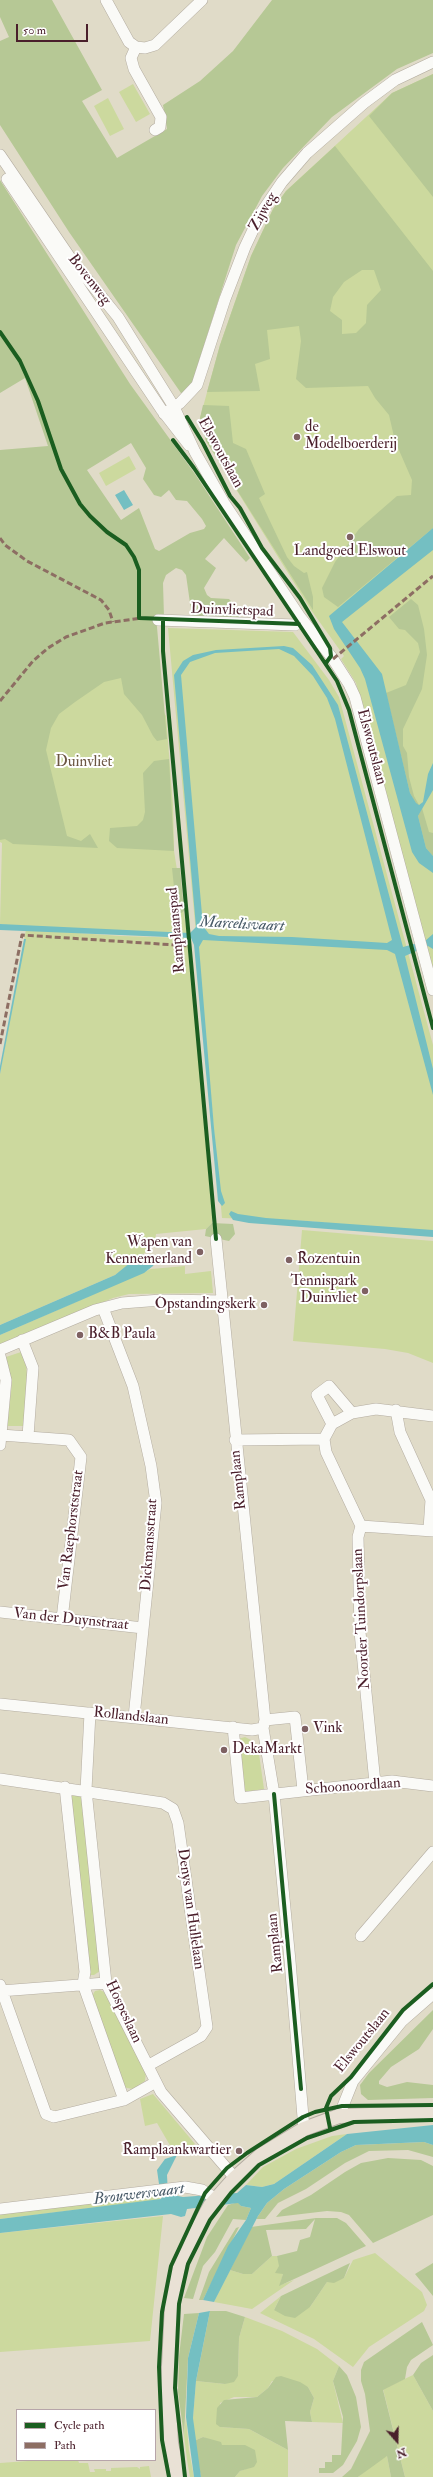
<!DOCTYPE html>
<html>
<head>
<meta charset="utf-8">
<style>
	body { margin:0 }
	#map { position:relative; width:433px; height:2477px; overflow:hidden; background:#e0dbc8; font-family:"IM FELL Double Pica",serif }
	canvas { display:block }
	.legend { position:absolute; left:16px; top:2409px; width:140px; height:52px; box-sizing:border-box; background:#fff; border:1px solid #b7a5aa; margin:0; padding:5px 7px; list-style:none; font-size:12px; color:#4a1f2b }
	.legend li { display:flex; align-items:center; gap:8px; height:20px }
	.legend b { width:20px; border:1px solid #b7a5aa }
	.north { position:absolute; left:377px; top:2421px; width:40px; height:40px; -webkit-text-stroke:3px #fff; paint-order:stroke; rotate:160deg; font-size:11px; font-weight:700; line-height:16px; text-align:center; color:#4a1f2b }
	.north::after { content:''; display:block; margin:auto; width:14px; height:18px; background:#4a1f2b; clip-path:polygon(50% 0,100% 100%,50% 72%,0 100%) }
	.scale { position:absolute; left:16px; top:24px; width:72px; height:18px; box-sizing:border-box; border:2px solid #4a1f2b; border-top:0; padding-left:5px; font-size:12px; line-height:14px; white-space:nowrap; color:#4a1f2b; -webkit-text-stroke:3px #fff; paint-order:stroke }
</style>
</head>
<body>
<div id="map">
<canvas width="433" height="2477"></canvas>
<ul class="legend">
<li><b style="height:5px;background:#1b5e20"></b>Cycle path</li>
<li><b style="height:5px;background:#8d6e63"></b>Path</li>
</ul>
<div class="north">N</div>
<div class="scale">50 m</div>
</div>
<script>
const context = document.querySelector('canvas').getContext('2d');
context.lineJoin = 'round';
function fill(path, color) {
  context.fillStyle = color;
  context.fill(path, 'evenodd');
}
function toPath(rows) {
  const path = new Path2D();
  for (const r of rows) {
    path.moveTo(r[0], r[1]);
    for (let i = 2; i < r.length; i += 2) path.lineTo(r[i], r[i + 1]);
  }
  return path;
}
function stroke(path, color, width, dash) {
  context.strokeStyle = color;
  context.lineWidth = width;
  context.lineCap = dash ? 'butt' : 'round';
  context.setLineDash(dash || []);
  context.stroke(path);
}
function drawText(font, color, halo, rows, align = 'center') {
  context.font = font + ' "IM FELL Double Pica",serif';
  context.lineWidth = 4;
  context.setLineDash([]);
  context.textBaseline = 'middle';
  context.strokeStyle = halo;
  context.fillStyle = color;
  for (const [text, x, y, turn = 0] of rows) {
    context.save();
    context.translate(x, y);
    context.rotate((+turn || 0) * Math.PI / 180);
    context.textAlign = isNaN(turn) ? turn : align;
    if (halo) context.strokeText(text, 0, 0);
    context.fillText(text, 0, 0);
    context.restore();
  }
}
fill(toPath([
	[433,74,433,969,356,683,341,659,344,656,311,610,206,441,200,418,220,345,251,256,273,209,286,191,392,93],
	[133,84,150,114,136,122,119,92],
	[108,98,124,129,110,136,94,106],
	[0,450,166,716,173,805,174,851,187,933,35,930,121,936,188,938,212,1215,212,1223,206,1229,156,1234,155,1241,146,1252,115,1275,0,1325,0,1074,26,929,0,924,2,843,0,842],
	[129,456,136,469,106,486,99,473],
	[168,628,293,632,329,680,339,697,433,1045,433,1234,308,1221,222,1218],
	[302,1230,433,1241,433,1363,408,1353,385,1349,293,1341],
	[185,1266,185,1274,211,1271,213,1293,129,1294,113,1298,0,1346,0,1335,151,1269],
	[21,1352,26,1365,28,1386,24,1426,7,1426,12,1383,6,1357],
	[245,1737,253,1741,258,1747,264,1789,244,1792,238,1739],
	[70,1793,82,1795,100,1971,94,1975,89,1975],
	[100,1990,104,1992,146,2072,145,2081,133,2089,122,2087,92,1996,95,1991],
	[153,2094,195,2144,175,2154,157,2123,145,2126,140,2099],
	[347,2134,274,2184,262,2187,246,2185,263,2167,296,2149,332,2136],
	[162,2191,163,2196,158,2200,0,2219,0,2207],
	[163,2216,150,2341,0,2352,0,2233],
	[375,2253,422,2292,427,2305,424,2311,369,2347,353,2367,314,2339,260,2313,281,2296,274,2310,310,2307,327,2282,344,2278,353,2260],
	[272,2256,277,2256,283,2274,280,2285,294,2280,252,2309,214,2302,230,2270,243,2274,252,2274],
	[245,2317,282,2331,317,2349,339,2366,333,2381,343,2423,312,2422,310,2412,314,2398,308,2387,272,2381,268,2388,257,2397,234,2397,220,2403,220,2427,249,2429,288,2450,288,2477,235,2477,240,2471,254,2466,234,2445,222,2445,203,2437,194,2441,193,2418,196,2381,225,2384,238,2376,239,2338],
	[413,2375,433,2411,433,2477,405,2477,383,2389],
	[186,2417,189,2450,194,2477,190,2477,187,2460,184,2436],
	[387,2456,391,2477,358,2477,382,2457],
	[42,2460,78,2460,79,2463,88,2463,90,2472,95,2472,94,2469,106,2469,106,2471,111,2471,111,2468,137,2467,140,2469,140,2467,149,2466,151,2477,0,2477,0,2463]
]), '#ccd99e');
fill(toPath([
	[0,0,52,0,102,90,82,101,117,158,167,129,163,105,200,81,233,51,272,0,433,0,433,53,397,69,332,117,283,168,262,196,236,245,191,386,187,392,181,393,69,232,0,125,0,41,9,37,0,17],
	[433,74,433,197,369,116,392,93],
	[335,146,433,271,433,528,338,607,324,597,322,588,335,562,359,529,397,496,411,495,412,480,395,441,389,415,375,398,368,386,306,388,296,379,301,341,299,326,267,330,270,359,255,364,260,391,207,392,220,345,251,256,273,209,286,191],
	[362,270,374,270,381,290,367,305,366,323,356,333,342,334,342,320,330,311,333,297,344,282],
	[0,180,130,384,195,474,250,558,246,562,224,538,205,559,216,568,204,588,207,595,211,598,229,599,238,609,239,618,192,617,186,575,182,570,176,568,166,575,163,583,164,617,156,616,167,739,157,741,153,736,142,715,124,694,121,678,104,682,75,702,59,714,51,728,46,750,67,836,81,841,90,834,98,848,13,844,5,839,0,840,0,450,48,446,25,378,0,393],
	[131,443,146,468,143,479,154,495,161,497,169,490,176,500,187,501,202,519,206,526,204,529,190,533,159,551,155,549,139,508,121,520,87,470],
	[203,405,229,406,233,443,246,449,265,494,259,498,287,557,294,566,304,573,307,572,313,597,313,610,206,441,200,418],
	[411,599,418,605,424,629,427,655,422,689,403,729,403,746,407,753,409,777,414,796,419,805,416,804,410,793,386,693,406,685,420,652,418,643,405,630,399,629,389,617],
	[169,759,174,851,117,848,109,841,110,828,137,826,143,820,145,812,143,773,154,761],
	[422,808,429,832,433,833,433,856,426,848,418,816],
	[172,868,180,868,184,911,177,916],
	[212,1223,233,1224,235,1234,229,1241,205,1236,206,1229],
	[433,2010,433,2029,419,2049,391,2067,379,2081,379,2084,387,2087,407,2082,433,2085,433,2098,368,2100,361,2094,360,2085,369,2073],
	[424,2142,433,2145,433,2157,408,2150,369,2151,345,2163,306,2189,278,2203,265,2219,256,2219,267,2203,284,2189,341,2152,356,2145],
	[388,2158,421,2160,433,2166,433,2215,373,2243,349,2215,341,2212,327,2211,276,2217,282,2210,311,2195,345,2172,361,2163],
	[238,2202,241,2206,251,2208,246,2220,233,2219,215,2252,203,2266,193,2299,184,2298,207,2237,228,2205],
	[316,2218,337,2218,346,2223,366,2246,279,2286,283,2274,275,2273,279,2266,277,2256,297,2251,300,2240,310,2237,315,2219,306,2229,266,2230,272,2256,252,2274,243,2274,230,2270,251,2227],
	[239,2227,203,2300,199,2300,209,2272,236,2228],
	[350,2263,344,2278,334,2283,327,2282,310,2307,295,2318,285,2316,274,2310,281,2296],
	[433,2263,433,2296,415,2274],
	[210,2311,226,2311,245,2317,239,2338,238,2376,234,2382,225,2384,196,2381],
	[199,2313,188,2358,184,2436,178,2392,179,2356,184,2314],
	[422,2322,433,2345,411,2360,407,2367,405,2379,383,2390,405,2477,391,2477,387,2456,358,2477,342,2477,351,2469,370,2431,365,2394,361,2381,361,2370,364,2362],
	[433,2355,433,2411,413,2375,421,2363],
	[339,2366,347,2375,356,2397,361,2427,357,2441,343,2465,333,2473,319,2473,319,2468,325,2468,325,2462,332,2462,332,2455,341,2455,343,2417,333,2381],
	[281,2376,300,2382,308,2387,314,2398,310,2412,312,2422,285,2421,288,2450,249,2429,220,2427,216,2424,217,2408,224,2400,257,2397,268,2388,276,2377],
	[203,2437,221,2442,222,2445,245,2445,255,2450,257,2462,254,2467,240,2471,235,2477,201,2477,194,2441]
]), '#b6c895');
fill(toPath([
	[124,490,133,505,124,510,115,495],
	[433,528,433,550,342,622,382,674,410,793,416,803,419,805,423,802,428,774,433,763,433,790,418,816,426,848,433,856,433,873,419,863,412,852,365,679,360,668,334,629,329,616],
	[284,646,293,648,312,665,338,705,403,947,425,941,433,934,433,949,428,946,405,956,433,1069,433,1095,395,954,387,950,203,940,199,947,214,1128,221,1191,225,1203,222,1206,218,1201,194,945,191,938,0,930,0,924,190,933,196,927,174,675,183,661,193,655,216,650],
	[279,649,294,656,313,676,327,698,335,719,392,940,387,943,292,937,219,936,209,934,203,926,181,675,190,662,215,653],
	[24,939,26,939,0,1074,0,1066],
	[231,1211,238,1214,266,1218,433,1230,433,1237,249,1223,233,1220,229,1214],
	[141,1254,154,1259,155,1262,153,1266,144,1273,0,1335,0,1325,115,1275],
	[433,2125,433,2145,424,2142,356,2145,341,2152,284,2189,267,2203,258,2216,214,2302,203,2300,228,2246,246,2220,251,2208,241,2206,238,2203,187,2209,185,2216,181,2217,171,2214,0,2233,0,2219,161,2199,164,2191,162,2184,159,2184,157,2170,165,2159,177,2155,167,2175,168,2194,183,2197,237,2193,246,2185,262,2187,274,2184,347,2134],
	[210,2311,196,2381,193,2418,201,2477,194,2477,186,2417,188,2358,199,2313]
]), '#74bfc2');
const minor = toPath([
	[106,0,129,42,136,47,145,48,155,45,202,0],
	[136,47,131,58,134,69,161,117,160,127,155,130],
	[0,155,71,259,118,317,174,407,195,452,224,503,300,617,333,659,349,684,355,697,433,990],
	[7,179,161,409,189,445],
	[164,414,180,403,197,385,225,299,245,247,261,213,282,182,307,153,364,103,395,80,433,62],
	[158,620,295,625,303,621],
	[216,1239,265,1720,263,1728,274,1794,290,1961,304,2129],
	[103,1308,133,1386,151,1466,156,1503,134,1717],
	[22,1340,33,1368,28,1436],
	[0,1350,95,1310,122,1303,161,1300,223,1301],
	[0,1356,6,1380,0,1445],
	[396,1410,400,1432,431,1500,429,1529],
	[332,1424,317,1395,329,1386,352,1413],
	[1,1435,69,1440,81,1457,62,1619],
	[324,1439,326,1452,361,1526,358,1537,360,1632,375,1783],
	[324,1439,332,1424,352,1413,376,1409,433,1416],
	[235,1440,324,1439],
	[361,1526,433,1531],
	[0,1612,143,1628],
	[0,1704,252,1730,263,1728],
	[90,1713,86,1790,106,1983,161,2092,235,2178],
	[265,1720,295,1717,303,1790],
	[233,1727,240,1798,392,1781,433,1786],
	[0,1779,163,1803,173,1809,178,1823,207,2027,201,2036,149,2065],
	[65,1787,85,1972,83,1984,124,2100],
	[361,1936,433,1852],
	[0,1985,46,2114,54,2117,124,2100,156,2082],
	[0,1991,106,1983],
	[339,2116,353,2081,402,2021,433,1994],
	[0,2209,185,2187,202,2190,216,2199]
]);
const major = toPath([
	[178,2477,171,2443,168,2386,172,2304,179,2263,210,2206,235,2178,261,2155,304,2129,339,2116,433,2113]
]);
stroke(minor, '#b3aca0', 12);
stroke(major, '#b3aca0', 16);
stroke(minor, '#fafaf7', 11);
stroke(major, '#e9e1d5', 14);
stroke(toPath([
	[0,538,5,545,27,561,101,600,109,610,113,622],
	[333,659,433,576],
	[0,701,33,661,48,648,66,637,105,623,142,618],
	[0,1044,22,935,191,946]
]), '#8d6e63', 3, [6, 3]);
stroke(toPath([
	[0,332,20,361,38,401,61,469,80,504,90,516,107,532,126,545,134,557,139,570,139,618,299,624],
	[187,417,203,443,230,496,240,508,262,548,300,598,330,648,331,656,326,663],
	[173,440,194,468,337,681,349,710,433,1028],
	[163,620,163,651,216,1239],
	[274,1794,301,2089],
	[330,2128,326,2108,331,2096,351,2077,403,2010,433,1984],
	[169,2477,162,2440,159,2367,162,2312,171,2266,205,2193,227,2168,247,2153,303,2117,315,2112,342,2106,433,2105],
	[185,2477,175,2388,179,2304,188,2264,210,2220,231,2193,259,2165,307,2138,354,2122,433,2120]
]), '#1b5e20', 4);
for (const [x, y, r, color] of [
	[297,437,4,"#7e6162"],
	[350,537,4,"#7e6162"],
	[200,1252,4,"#7e6162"],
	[289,1260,4,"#7e6162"],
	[365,1291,4,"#7e6162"],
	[264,1305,4,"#7e6162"],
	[80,1335,4,"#7e6162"],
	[305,1729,4,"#7e6162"],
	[224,1750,4,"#7e6162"],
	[239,2151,4,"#7e6162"]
]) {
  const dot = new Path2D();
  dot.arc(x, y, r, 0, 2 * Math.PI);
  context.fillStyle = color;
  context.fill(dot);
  stroke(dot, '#fff', 1.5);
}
drawText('15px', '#4a1f2b', '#fff', [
	["Zijweg",264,212,-61],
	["Bovenweg",89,280,52],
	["Elswoutslaan",220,453,61],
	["Duinvlietspad",232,611,2],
	["Elswoutslaan",371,747,75],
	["Ramplaanspad",177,930,-95],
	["Ramplaan",239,1480,-96],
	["Van Raephorststraat",72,1530,-83],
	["Dickmansstraat",150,1545,-86],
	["Noorder Tuindorpslaan",362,1619,-93],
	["Van der Duynstraat",71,1620,6],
	["Rollandslaan",131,1717,6],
	["Schoonoordlaan",353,1787,-4],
	["Denys van Hullelaan",190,1909,82],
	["Ramplaan",276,1943,-96],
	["Hospeslaan",123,2012,65],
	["Elswoutslaan",363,2041,-51]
]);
drawText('15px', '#4a1f2b', '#fff', [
	["de",305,428],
	["Modelboerderij",305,445],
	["Landgoed Elswout",350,552,"center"],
	["Wapen van",192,1243,"right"],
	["Kennemerland",192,1260,"right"],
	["Rozentuin",297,1260],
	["Tennispark",357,1282,"right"],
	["Duinvliet",357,1299,"right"],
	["Opstandingskerk",256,1305,"right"],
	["B&B Paula",88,1335],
	["Vink",313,1729],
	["DekaMarkt",232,1750],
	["Ramplaankwartier",231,2151,"right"]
], 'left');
drawText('15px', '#6c5643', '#fff', [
	["Duinvliet",84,763]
]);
drawText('italic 16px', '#485a67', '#fff', [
	["Marcelisvaart",242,925,3],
	["Brouwersvaart",139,2195,-7]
]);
</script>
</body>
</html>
